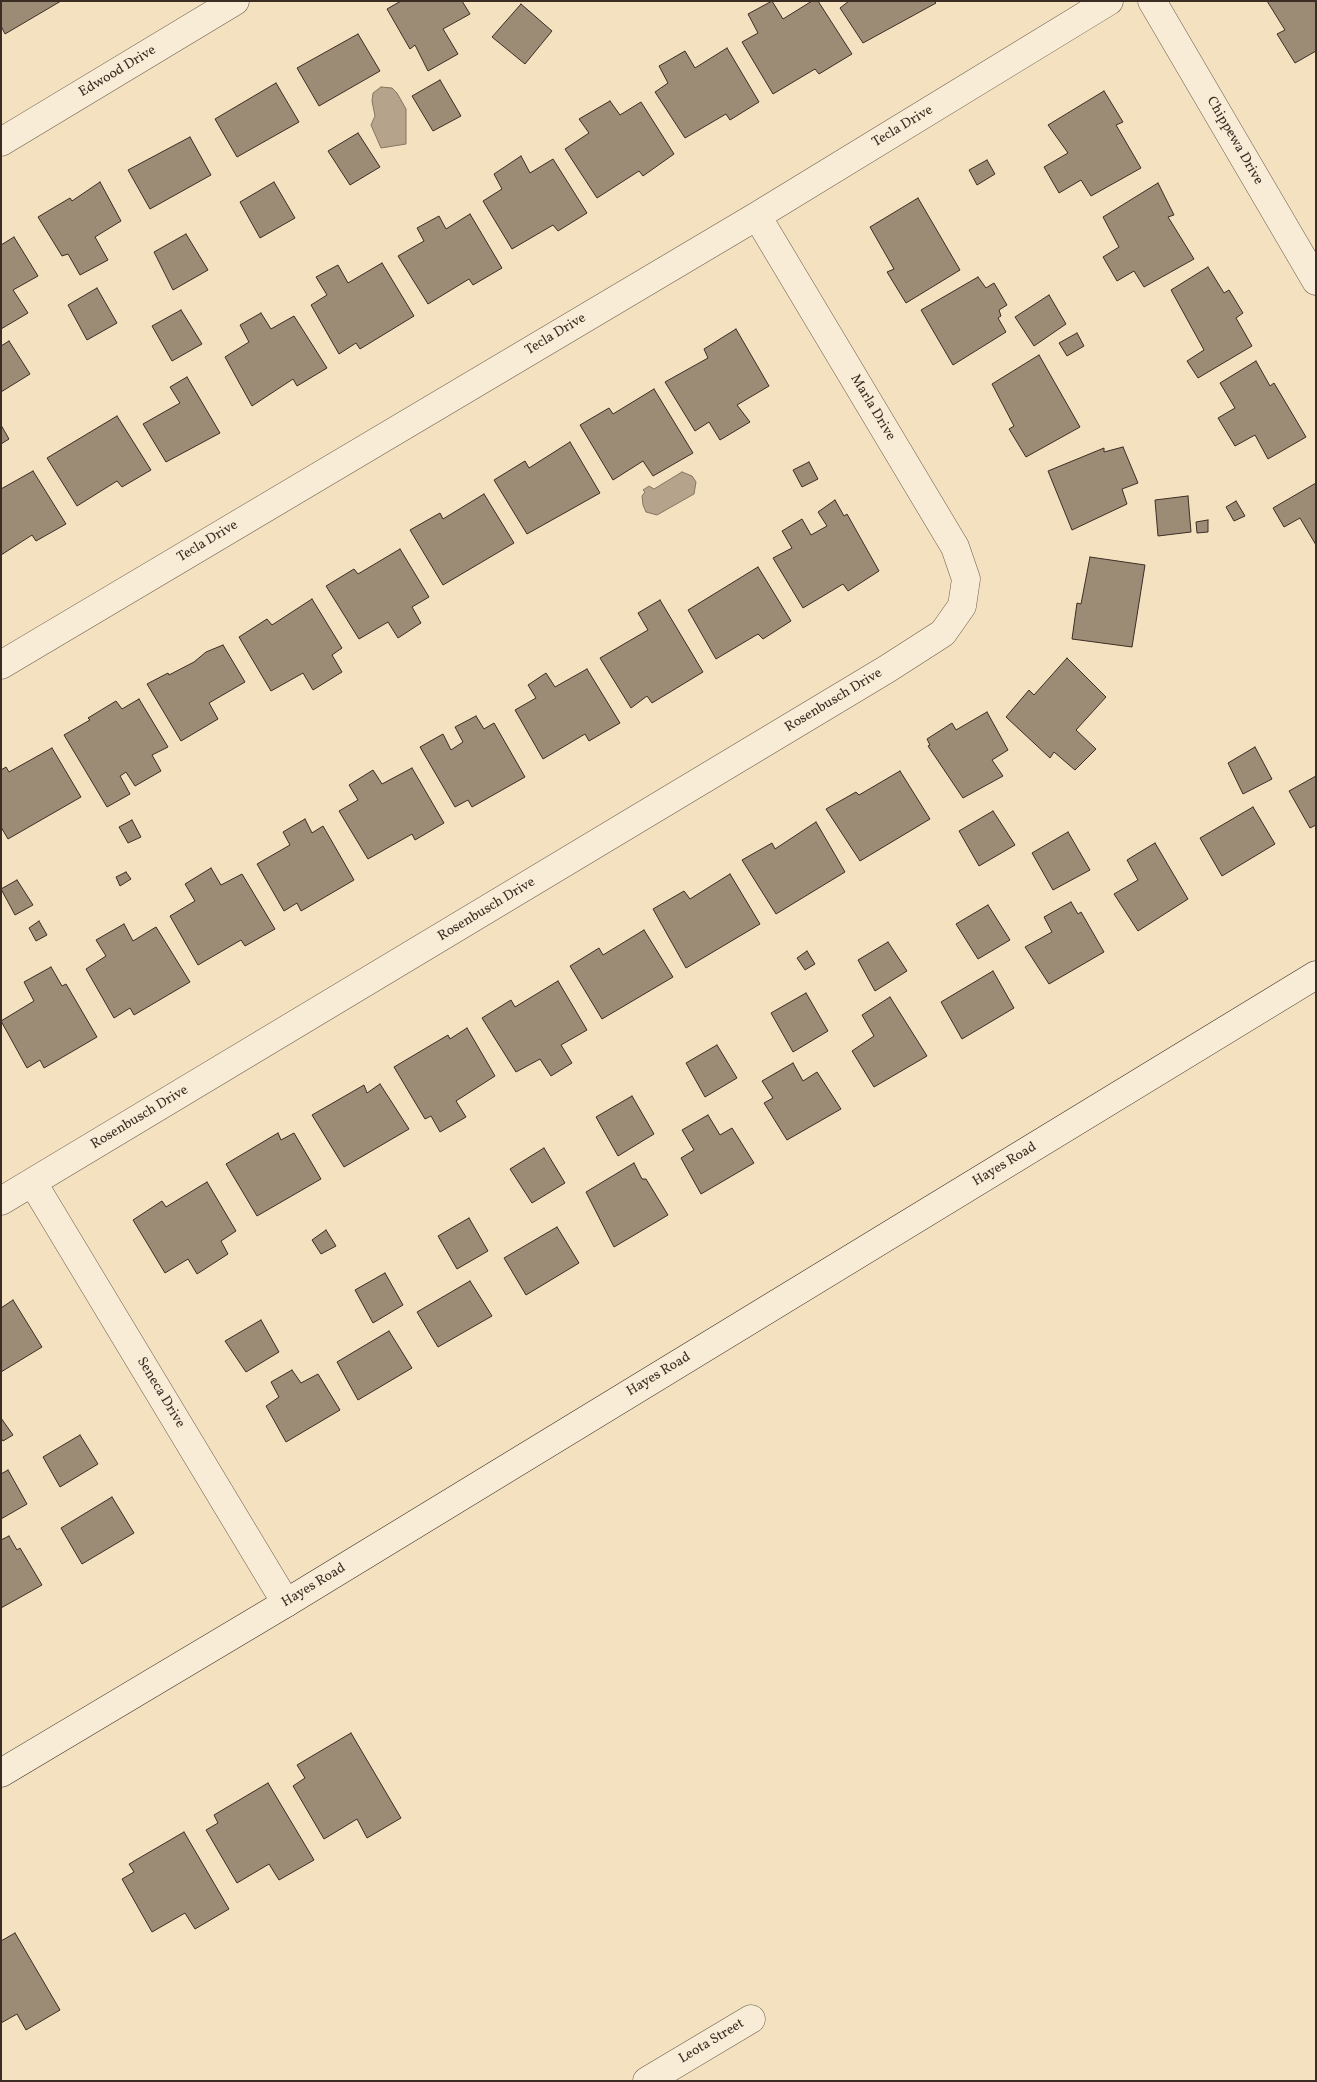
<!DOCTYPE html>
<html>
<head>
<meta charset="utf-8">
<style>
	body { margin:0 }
	#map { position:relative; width:1317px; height:2082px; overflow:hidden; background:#f4e1c0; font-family:Vollkorn,serif }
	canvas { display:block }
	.frame { position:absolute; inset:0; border:2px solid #3c2d24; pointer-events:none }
</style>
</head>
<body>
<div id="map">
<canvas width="1317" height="2082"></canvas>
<div class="frame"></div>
</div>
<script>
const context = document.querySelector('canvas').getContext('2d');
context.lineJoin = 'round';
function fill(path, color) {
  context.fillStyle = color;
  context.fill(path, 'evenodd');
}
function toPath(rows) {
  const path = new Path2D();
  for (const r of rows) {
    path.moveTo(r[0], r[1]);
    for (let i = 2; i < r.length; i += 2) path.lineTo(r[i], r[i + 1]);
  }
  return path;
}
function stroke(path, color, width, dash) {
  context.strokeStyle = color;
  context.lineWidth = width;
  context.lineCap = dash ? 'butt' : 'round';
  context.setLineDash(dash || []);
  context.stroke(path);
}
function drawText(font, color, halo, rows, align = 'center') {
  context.font = font + ' Vollkorn,serif';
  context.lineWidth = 4;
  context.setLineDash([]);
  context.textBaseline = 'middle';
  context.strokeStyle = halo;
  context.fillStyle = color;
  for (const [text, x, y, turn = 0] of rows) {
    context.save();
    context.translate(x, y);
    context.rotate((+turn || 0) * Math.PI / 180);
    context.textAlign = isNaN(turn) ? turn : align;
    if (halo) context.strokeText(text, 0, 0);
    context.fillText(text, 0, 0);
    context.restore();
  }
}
const water = toPath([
	[381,87,392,88,397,93,406,109,406,144,381,148,371,125,375,116,372,101,373,93,381,87],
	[682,472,692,476,696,482,694,494,657,515,646,512,643,505,642,496,645,492,643,490,649,486,654,489,682,472]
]);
fill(water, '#b5a48b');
stroke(water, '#857462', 1);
const building = toPath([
	[1,1,61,1,5,34,1,26,1,1],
	[401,1,462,1,470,14,443,29,458,54,428,71,415,45,410,49,387,9,401,1],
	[772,1,783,19,812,1,818,1,852,54,819,74,815,69,773,94,742,42,758,33,748,14,772,1],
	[849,1,934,1,936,3,863,43,840,8,849,1],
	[1267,1,1316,1,1316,51,1295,63,1277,34,1285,30,1267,1],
	[521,4,552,31,525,64,492,37,521,4],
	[358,34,380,71,319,106,297,68,358,34],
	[727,48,759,102,730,120,726,114,685,138,655,92,668,83,659,66,685,51,695,68,727,48],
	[440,80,461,116,433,131,412,96,440,80],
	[276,83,299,122,237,157,215,119,276,83],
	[1104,91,1123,122,1116,125,1141,168,1091,196,1081,180,1059,193,1044,167,1068,153,1048,125,1104,91],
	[610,101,620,115,641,102,674,154,643,176,639,171,597,198,565,149,589,133,579,119,610,101],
	[358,133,380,167,350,185,328,151,358,133],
	[190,137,211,175,150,209,128,170,190,137],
	[521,156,530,173,553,159,587,213,558,231,553,225,512,249,483,201,502,189,494,174,521,156],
	[987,160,995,174,977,185,969,170,987,160],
	[100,182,121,221,95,237,108,260,80,275,68,254,62,256,38,217,70,198,72,201,100,182],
	[274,182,295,218,260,238,240,202,274,182],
	[1158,183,1174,215,1168,217,1194,259,1144,287,1134,271,1117,281,1103,257,1119,247,1103,217,1158,183],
	[918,198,960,270,906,303,887,272,894,269,870,227,918,198],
	[470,214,502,268,473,285,469,279,428,304,398,256,424,241,417,228,439,216,446,229,470,214],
	[186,234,208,270,173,290,154,252,186,234],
	[14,237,38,276,13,290,28,313,1,329,1,245,14,237],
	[382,263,414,316,360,349,356,343,339,354,311,305,327,295,316,277,338,265,348,283,382,263],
	[1208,267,1224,293,1229,290,1243,313,1236,318,1252,346,1198,378,1187,361,1204,350,1171,290,1208,267],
	[978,277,986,288,994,283,1007,305,999,310,1001,316,998,318,1006,332,953,365,921,310,978,277],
	[97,288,117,323,87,340,68,305,97,288],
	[1049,295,1066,324,1034,346,1015,317,1049,295],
	[181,310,202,344,172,361,152,326,181,310],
	[261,313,271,329,294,316,327,368,297,386,293,379,252,406,225,357,249,342,240,325,261,313],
	[736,329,769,386,737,405,750,422,720,440,709,422,695,431,665,382,708,358,704,349,736,329],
	[1077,333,1084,346,1067,356,1059,343,1077,333],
	[9,341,30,374,1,392,1,346,9,341],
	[1039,355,1080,427,1026,457,1009,429,1014,426,992,384,1039,355],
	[1256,361,1270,386,1274,383,1306,437,1268,459,1255,435,1235,446,1218,418,1235,408,1220,383,1256,361],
	[187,377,220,433,166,462,143,424,180,403,170,387,187,377],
	[654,389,693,453,653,476,643,461,613,480,580,425,609,408,613,414,654,389],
	[117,416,151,470,122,487,117,481,77,506,47,458,117,416],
	[1,425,9,439,1,444,1,425],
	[570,442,600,493,527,534,494,480,525,461,529,468,570,442],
	[1123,447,1138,483,1122,489,1127,504,1072,530,1048,471,1104,448,1104,452,1123,447],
	[809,462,818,479,802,487,793,470,809,462],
	[33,471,66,524,36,541,32,535,1,555,1,489,33,471],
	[1316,483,1316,545,1300,518,1284,527,1273,508,1316,483],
	[484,494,514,543,443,585,410,530,440,513,443,519,484,494],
	[1188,496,1191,532,1158,536,1155,500,1188,496],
	[835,500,844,516,847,514,879,571,848,591,843,584,803,608,773,558,792,548,782,531,802,519,811,535,827,526,818,512,835,500],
	[1236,501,1245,516,1234,521,1226,507,1236,501],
	[1208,520,1208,532,1197,533,1196,522,1208,520],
	[400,549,429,597,412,607,421,623,398,638,388,622,359,639,326,586,354,569,358,574,400,549],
	[1090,557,1145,565,1132,647,1072,639,1077,603,1081,604,1090,557],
	[758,567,791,621,763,639,758,634,716,659,688,610,758,567],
	[312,599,342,648,332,655,342,672,313,690,303,673,271,691,239,637,267,619,272,625,312,599],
	[660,600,703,672,652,703,647,696,631,708,600,658,648,630,638,613,660,600],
	[223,645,245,682,209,703,218,719,181,741,147,684,168,673,169,675,194,662,206,652,223,645],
	[1067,658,1106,697,1076,730,1096,749,1075,770,1054,752,1050,758,1006,717,1029,690,1034,695,1067,658],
	[587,669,620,723,589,741,585,734,543,759,515,710,536,698,528,685,546,673,555,687,587,669],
	[139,699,168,747,152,755,161,771,135,786,126,772,120,776,130,794,107,807,64,735,90,720,88,718,116,701,122,709,139,699],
	[987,712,1008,750,992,760,1003,776,963,798,928,746,930,745,927,739,952,723,956,730,987,712],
	[476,716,484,729,494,723,525,777,472,807,468,800,455,807,420,747,443,734,451,750,463,742,455,727,476,716],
	[1255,747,1272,779,1243,794,1228,763,1255,747],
	[52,748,81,797,8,839,1,827,1,770,6,767,9,772,52,748],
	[412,768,444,823,415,840,412,834,368,859,339,811,358,800,349,785,373,770,382,784,412,768],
	[900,771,930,819,860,861,826,809,856,792,859,795,900,771],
	[1316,776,1316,825,1310,828,1289,791,1316,776],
	[1253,807,1275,844,1222,876,1200,838,1253,807],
	[993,811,1015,845,979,866,959,831,993,811],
	[305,819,312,833,323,826,354,880,301,911,297,903,284,911,257,864,290,845,283,832,305,819],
	[132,820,141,837,128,843,119,827,132,820],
	[816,822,845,872,776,914,742,860,772,843,775,849,816,822],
	[1068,832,1090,870,1053,890,1032,853,1068,832],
	[1155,843,1188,899,1138,931,1114,894,1138,880,1127,860,1155,843],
	[211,868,221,885,242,874,275,929,245,946,241,940,198,965,170,916,195,901,185,884,211,868],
	[126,872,131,879,120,886,116,877,126,872],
	[730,874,760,924,686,968,653,909,684,891,690,899,730,874],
	[17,880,33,905,15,915,1,889,17,880],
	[1071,902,1078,914,1081,912,1104,952,1049,984,1025,947,1052,932,1044,917,1071,902],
	[988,905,1010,940,978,959,956,924,988,905],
	[39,921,47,935,36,941,29,928,39,921],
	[124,924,133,941,156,927,190,982,134,1015,130,1008,114,1018,86,969,106,956,96,940,124,924],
	[644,930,673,977,602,1019,570,966,599,948,603,955,644,930],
	[888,942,907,971,875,991,858,960,888,942],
	[807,951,815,964,805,970,797,958,807,951],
	[51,967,62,986,66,984,97,1037,44,1068,40,1060,27,1068,1,1021,34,1001,24,982,51,967],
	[993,971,1014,1008,962,1039,941,1002,993,971],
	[558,981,587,1030,561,1045,572,1063,551,1076,540,1059,516,1072,482,1018,511,1000,515,1007,558,981],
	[806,993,828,1031,793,1052,771,1013,806,993],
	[890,997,927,1056,874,1087,852,1051,874,1036,862,1015,890,997],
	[467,1028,495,1076,456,1101,466,1117,440,1132,431,1116,425,1119,394,1067,448,1035,450,1039,467,1028],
	[717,1045,737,1078,705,1097,686,1063,717,1045],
	[793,1063,803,1081,817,1072,841,1109,787,1140,764,1103,773,1098,762,1081,793,1063],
	[380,1084,409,1129,344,1167,312,1115,364,1085,367,1093,380,1084],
	[632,1096,654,1134,618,1156,596,1117,632,1096],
	[708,1115,720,1135,732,1128,754,1163,701,1194,681,1158,694,1150,682,1130,708,1115],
	[278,1133,281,1140,294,1133,321,1179,257,1216,226,1164,278,1133],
	[544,1148,565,1183,532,1203,510,1169,544,1148],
	[634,1163,642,1179,646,1179,668,1215,614,1247,586,1192,634,1163],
	[207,1182,236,1231,221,1241,228,1254,197,1274,188,1259,165,1273,133,1220,162,1201,166,1207,207,1182],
	[469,1218,488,1251,457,1269,438,1236,469,1218],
	[557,1227,579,1263,526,1295,504,1258,557,1227],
	[326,1230,336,1246,321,1254,312,1240,326,1230],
	[385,1273,403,1305,373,1323,355,1290,385,1273],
	[470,1281,492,1316,438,1347,417,1312,470,1281],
	[13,1300,42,1347,1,1372,1,1308,13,1300],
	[261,1320,279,1352,246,1372,225,1341,261,1320],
	[389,1331,412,1368,358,1400,337,1362,389,1331],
	[292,1370,301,1383,318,1374,340,1410,286,1442,266,1406,279,1397,271,1382,292,1370],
	[1,1418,13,1435,3,1441,1,1438,1,1418],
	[80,1435,98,1464,60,1487,43,1457,80,1435],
	[8,1470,27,1504,1,1519,1,1474,8,1470],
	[112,1497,134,1533,82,1564,61,1528,112,1497],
	[9,1536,17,1550,20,1548,42,1585,1,1608,1,1540,9,1536],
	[351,1733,401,1818,367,1838,357,1819,324,1839,293,1786,305,1778,297,1765,351,1733],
	[268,1783,314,1860,279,1880,269,1864,237,1883,206,1830,218,1823,214,1815,268,1783],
	[184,1832,229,1909,195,1929,185,1913,152,1932,122,1879,134,1872,129,1864,184,1832],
	[15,1933,60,2010,26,2030,17,2014,1,2023,1,1941,15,1933]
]);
fill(building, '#9c8b75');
stroke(building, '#3c2d24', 1);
const street = toPath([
	[1152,1,1316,281],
	[1,142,235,1],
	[1,665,757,216,1109,1],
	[33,1183,286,1603],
	[1,1201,887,669,943,633,962,606,966,579,955,547,757,216],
	[647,2081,751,2019]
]);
const secondary = toPath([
	[1,1773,286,1603,1316,975]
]);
stroke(street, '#6a5a4b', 29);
stroke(secondary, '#3c2d24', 29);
stroke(street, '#f8ecd6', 28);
stroke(secondary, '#f8ecd6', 28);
drawText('14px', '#3c2d24', '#f8ecd6', [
	["Edwood Drive",118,72,-31],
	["Tecla Drive",903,127,-31],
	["Chippewa Drive",1234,141,60],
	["Tecla Drive",556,335,-31],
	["Marla Drive",872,408,59],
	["Tecla Drive",208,542,-31],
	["Rosenbusch Drive",834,701,-31],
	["Rosenbusch Drive",487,910,-31],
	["Rosenbusch Drive",140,1118,-31],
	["Hayes Road",1005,1165,-31],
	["Hayes Road",659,1375,-31],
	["Seneca Drive",160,1393,59],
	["Hayes Road",314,1586,-31],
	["Leota Street",712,2042,-31]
]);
</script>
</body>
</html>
